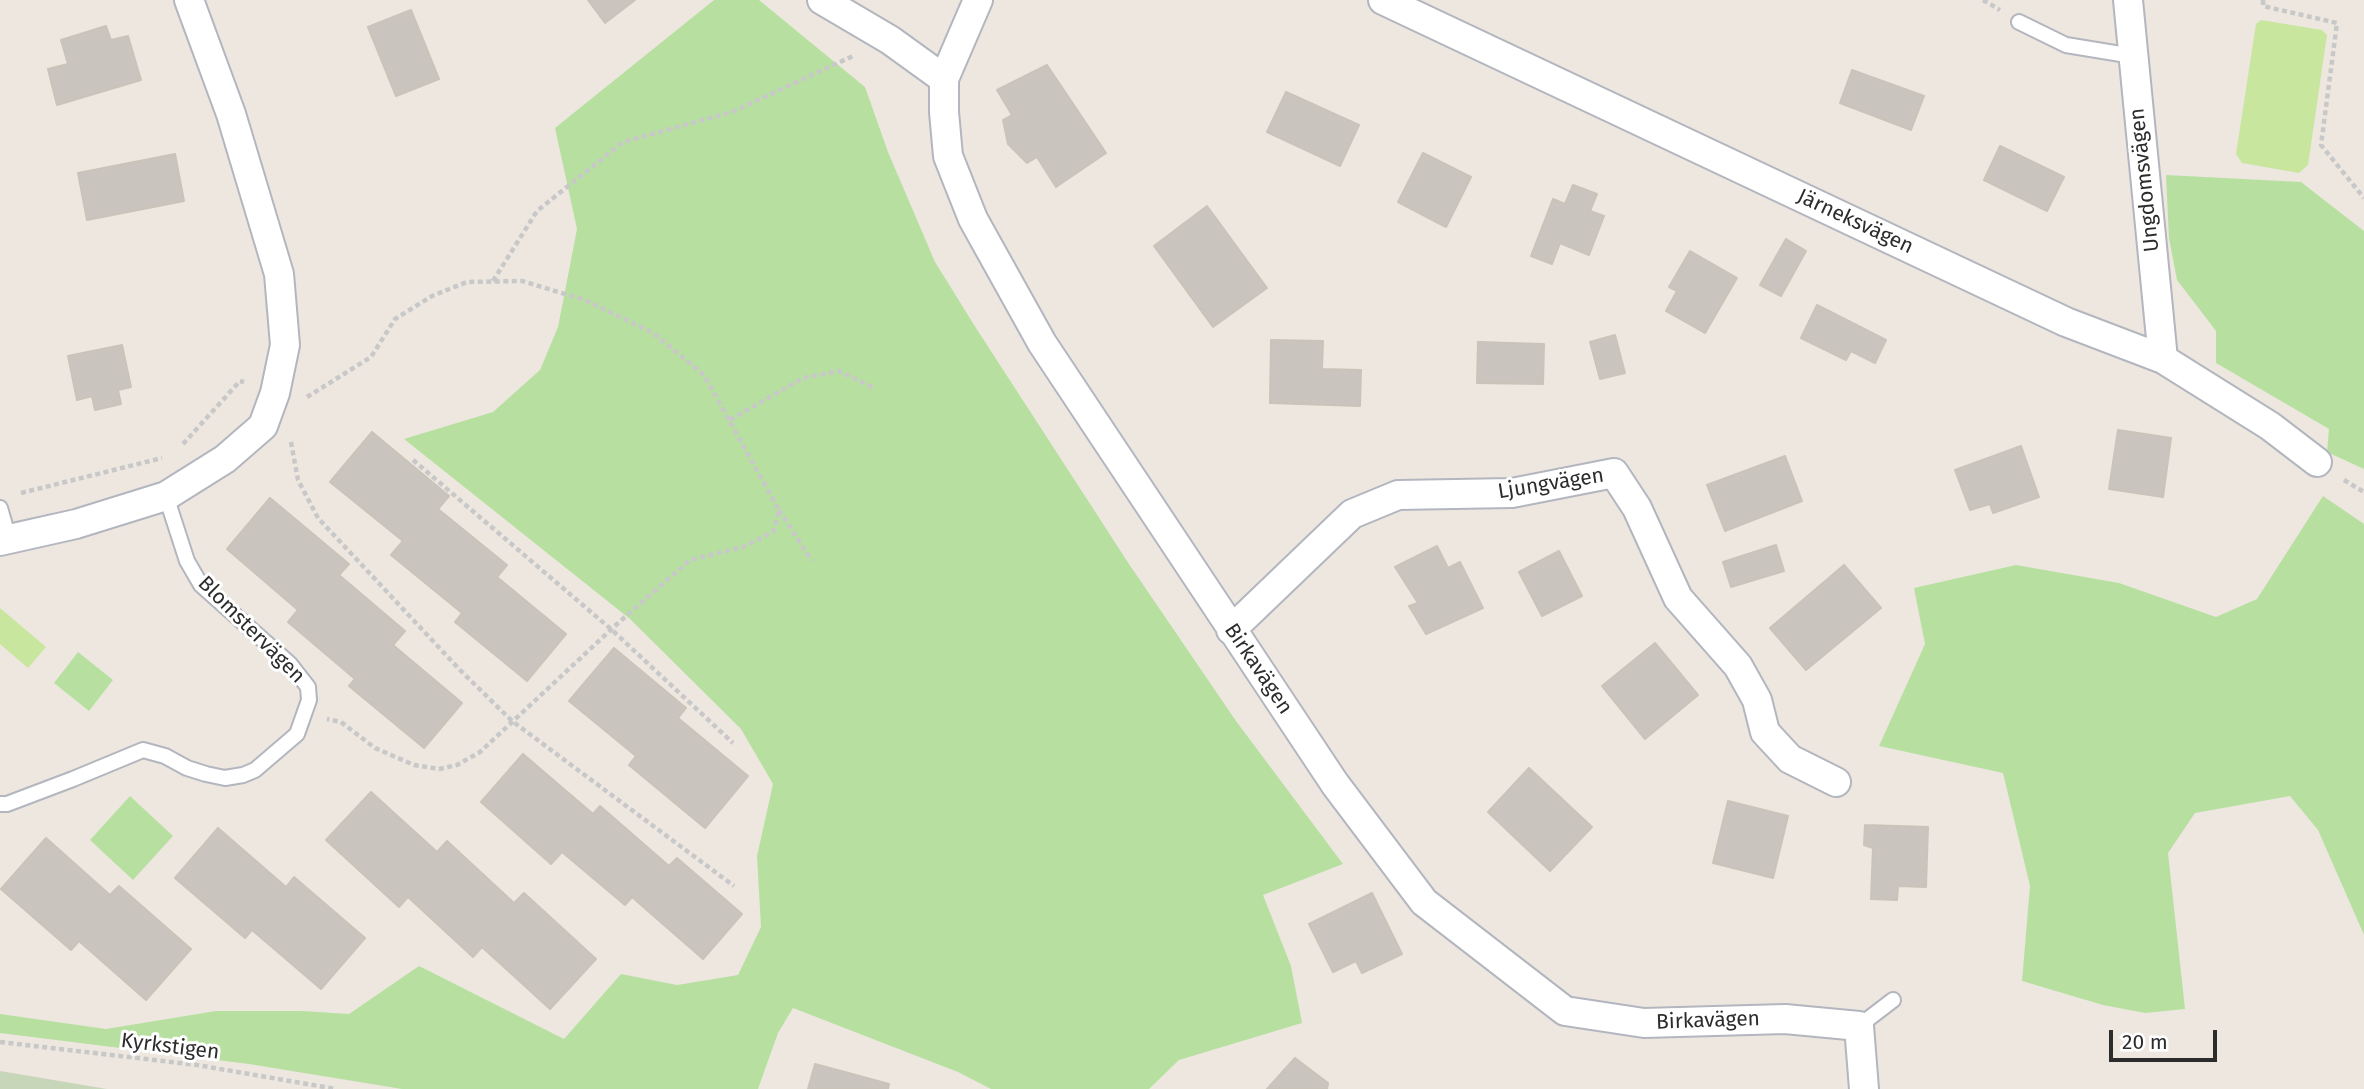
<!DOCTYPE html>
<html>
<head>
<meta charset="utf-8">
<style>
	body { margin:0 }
	#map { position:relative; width:2364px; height:1089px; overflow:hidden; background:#ede7e0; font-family:"Fira Sans",sans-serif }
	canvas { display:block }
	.scale { position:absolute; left:2109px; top:1030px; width:108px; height:32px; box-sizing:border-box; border:4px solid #2c2c2c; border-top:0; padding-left:9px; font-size:21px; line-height:24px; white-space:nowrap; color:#2c2c2c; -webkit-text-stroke:5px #fff; paint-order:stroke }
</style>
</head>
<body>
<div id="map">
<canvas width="2364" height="1089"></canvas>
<div class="scale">20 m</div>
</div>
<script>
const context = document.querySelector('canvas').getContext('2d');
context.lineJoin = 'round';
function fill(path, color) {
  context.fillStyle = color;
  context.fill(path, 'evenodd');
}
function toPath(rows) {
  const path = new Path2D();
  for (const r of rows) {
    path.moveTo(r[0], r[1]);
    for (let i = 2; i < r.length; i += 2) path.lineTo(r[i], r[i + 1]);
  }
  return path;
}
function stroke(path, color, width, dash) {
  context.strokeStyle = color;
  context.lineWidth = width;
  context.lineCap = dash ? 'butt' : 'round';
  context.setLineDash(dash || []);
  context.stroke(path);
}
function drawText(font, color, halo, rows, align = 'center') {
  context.font = font + ' "Fira Sans",sans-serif';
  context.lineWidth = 6;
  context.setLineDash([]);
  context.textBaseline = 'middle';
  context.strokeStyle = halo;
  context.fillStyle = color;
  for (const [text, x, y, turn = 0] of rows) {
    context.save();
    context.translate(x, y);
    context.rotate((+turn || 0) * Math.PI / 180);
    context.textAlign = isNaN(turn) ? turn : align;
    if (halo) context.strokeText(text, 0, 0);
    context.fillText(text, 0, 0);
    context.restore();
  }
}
fill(toPath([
	[714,0,759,0,865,87,888,152,935,262,976,328,1129,564,1236,721,1343,864,1263,895,1291,966,1302,1023,1179,1060,1149,1089,991,1089,958,1072,793,1008,778,1033,758,1089,402,1089,249,1064,0,1033,0,1014,106,1029,216,1011,302,1011,349,1014,419,966,564,1039,621,974,677,985,738,975,761,927,757,856,773,784,741,729,630,619,404,439,493,412,540,370,558,327,577,229,555,128],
	[2166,175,2301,182,2364,231,2364,469,2327,452,2329,429,2216,363,2216,331,2177,280,2169,238],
	[2323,496,2364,524,2364,935,2318,830,2290,796,2195,813,2168,853,2185,1009,2145,1013,2103,1005,2022,981,2030,886,2003,773,1879,746,1925,644,1914,588,2016,565,2119,583,2216,617,2257,599],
	[78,652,113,680,89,711,54,683],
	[130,796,173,836,133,880,90,840]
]), '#b7e0a0');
fill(toPath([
	[0,1071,107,1089,0,1089]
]), '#c7d6b8');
fill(toPath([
	[2261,20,2322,30,2327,35,2308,165,2299,173,2242,163,2236,154,2256,24],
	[0,608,46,647,28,668,0,644]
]), '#c8e69d');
const building = toPath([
	[588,0,635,0,605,23,588,0],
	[411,10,439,79,396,96,368,27,411,10],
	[106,26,111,40,128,36,141,80,57,105,48,69,68,64,61,40,106,26],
	[1047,65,1106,153,1056,187,1037,157,1027,163,1008,144,1003,120,1012,115,997,90,1047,65],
	[1852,70,1924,96,1911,130,1840,103,1852,70],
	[1286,92,1359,125,1340,166,1267,132,1286,92],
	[2000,146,2064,177,2047,211,1984,180,2000,146],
	[1423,153,1471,177,1446,227,1398,202,1423,153],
	[175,154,184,201,87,220,78,173,175,154],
	[1573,185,1597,194,1590,211,1604,216,1589,255,1560,243,1552,264,1531,256,1553,199,1565,204,1573,185],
	[1207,206,1267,288,1213,327,1154,246,1207,206],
	[1786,239,1806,251,1781,296,1760,285,1786,239],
	[1690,251,1737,278,1705,333,1666,311,1677,291,1669,287,1690,251],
	[1817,305,1886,340,1875,363,1851,351,1846,360,1801,338,1817,305],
	[1615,335,1625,373,1600,379,1590,342,1615,335],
	[1271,340,1323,341,1322,369,1361,370,1360,406,1270,403,1271,340],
	[1478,342,1544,344,1543,384,1477,383,1478,342],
	[122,345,131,387,118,390,121,404,95,410,92,396,77,400,68,356,122,345],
	[2118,430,2171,438,2163,497,2109,489,2118,430],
	[372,432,449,496,438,509,507,565,497,577,566,634,527,681,455,622,462,613,391,555,403,541,330,482,372,432],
	[2021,446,2039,497,1993,513,1990,504,1970,510,1955,470,2021,446],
	[1785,456,1802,501,1725,531,1707,485,1785,456],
	[270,498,349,564,339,575,405,631,393,645,462,703,424,748,349,686,355,679,288,622,298,610,227,549,270,498],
	[1776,545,1784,571,1731,587,1723,562,1776,545],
	[1437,546,1448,568,1460,562,1483,608,1426,634,1409,606,1418,603,1395,567,1437,546],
	[1559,551,1582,596,1542,616,1519,572,1559,551],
	[1844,565,1881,608,1806,670,1770,628,1844,565],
	[1655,643,1698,695,1645,739,1602,686,1655,643],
	[614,648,686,708,678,718,748,776,705,828,629,765,636,756,569,701,614,648],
	[523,754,593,814,600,806,669,866,677,858,742,914,703,959,632,897,625,905,562,852,551,864,481,802,523,754],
	[1529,768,1592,827,1550,871,1488,812,1529,768],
	[371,792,437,852,447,841,514,903,524,893,596,959,550,1009,482,947,473,957,408,897,399,907,326,840,371,792],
	[1728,801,1788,816,1773,878,1713,863,1728,801],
	[1865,825,1928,827,1926,887,1898,886,1897,900,1871,899,1873,848,1864,845,1865,825],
	[218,828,286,887,294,877,365,938,321,989,252,930,245,938,175,878,218,828],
	[46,838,110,895,119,886,191,949,146,1000,79,941,71,950,1,889,46,838],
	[1372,893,1402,954,1362,973,1356,961,1333,972,1309,924,1372,893],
	[1295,1058,1328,1083,1327,1089,1267,1089,1295,1058],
	[815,1064,889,1084,888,1089,808,1089,815,1064]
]);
fill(building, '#c9c5be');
stroke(building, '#c9c3b9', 2);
const service = toPath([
	[2019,22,2066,45,2133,56],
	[0,508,9,539],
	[0,804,7,804,73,779,143,750,165,756,187,768,206,774,225,778,243,775,255,770,297,734,309,700,308,687,290,664,201,585,187,561,166,496],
	[1859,1026,1893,1000]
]);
const minor = toPath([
	[822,0,890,40,944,79],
	[978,0,944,79,944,112,948,156,973,219,1042,343,1335,784,1424,902,1565,1011,1644,1023,1785,1019,1859,1026,1864,1089],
	[1383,0,2066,322,2163,359,2270,426,2317,462],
	[2128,0,2163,359],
	[0,541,76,524,166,496,225,459,263,426,275,393,285,345,279,274,231,114,189,0],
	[1231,630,1352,514,1398,495,1512,493,1614,473,1637,508,1678,598,1738,666,1757,700,1765,732,1790,759,1836,782]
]);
stroke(service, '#b3b6bf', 18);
stroke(minor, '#b3b6bf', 32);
stroke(toPath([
	[1983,0,2000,10],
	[2263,0,2263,6,2337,23,2321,145,2364,198],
	[493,281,537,211,623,142,732,112,853,56],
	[307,397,371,357,395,319,432,296,467,282,522,281,585,300,653,333,704,375,779,510,773,532,743,547,690,560,617,624,480,752,457,765,439,769,414,765,375,748,341,722,327,719],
	[730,420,803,378,839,371,874,388],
	[291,442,298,480,318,518,460,670,512,721,734,886],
	[183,444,240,381,244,382],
	[413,460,612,630,733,743],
	[2344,480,2364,492],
	[21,493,162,458],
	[779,510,812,561],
	[0,1042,197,1065,336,1089]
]), '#c8c8c8', 4.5, [5, 3.5]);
stroke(service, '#fff', 14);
stroke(minor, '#fff', 28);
drawText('21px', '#2c2c2c', '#fff', [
	["Ungdomsvägen",2145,180,-96],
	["Järneksvägen",1855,222,25],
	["Ljungvägen",1551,484,-9],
	["Blomstervägen",251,630,45],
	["Birkavägen",1258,669,56],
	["Birkavägen",1708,1021,-2],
	["Kyrkstigen",170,1047,7]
]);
</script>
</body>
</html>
